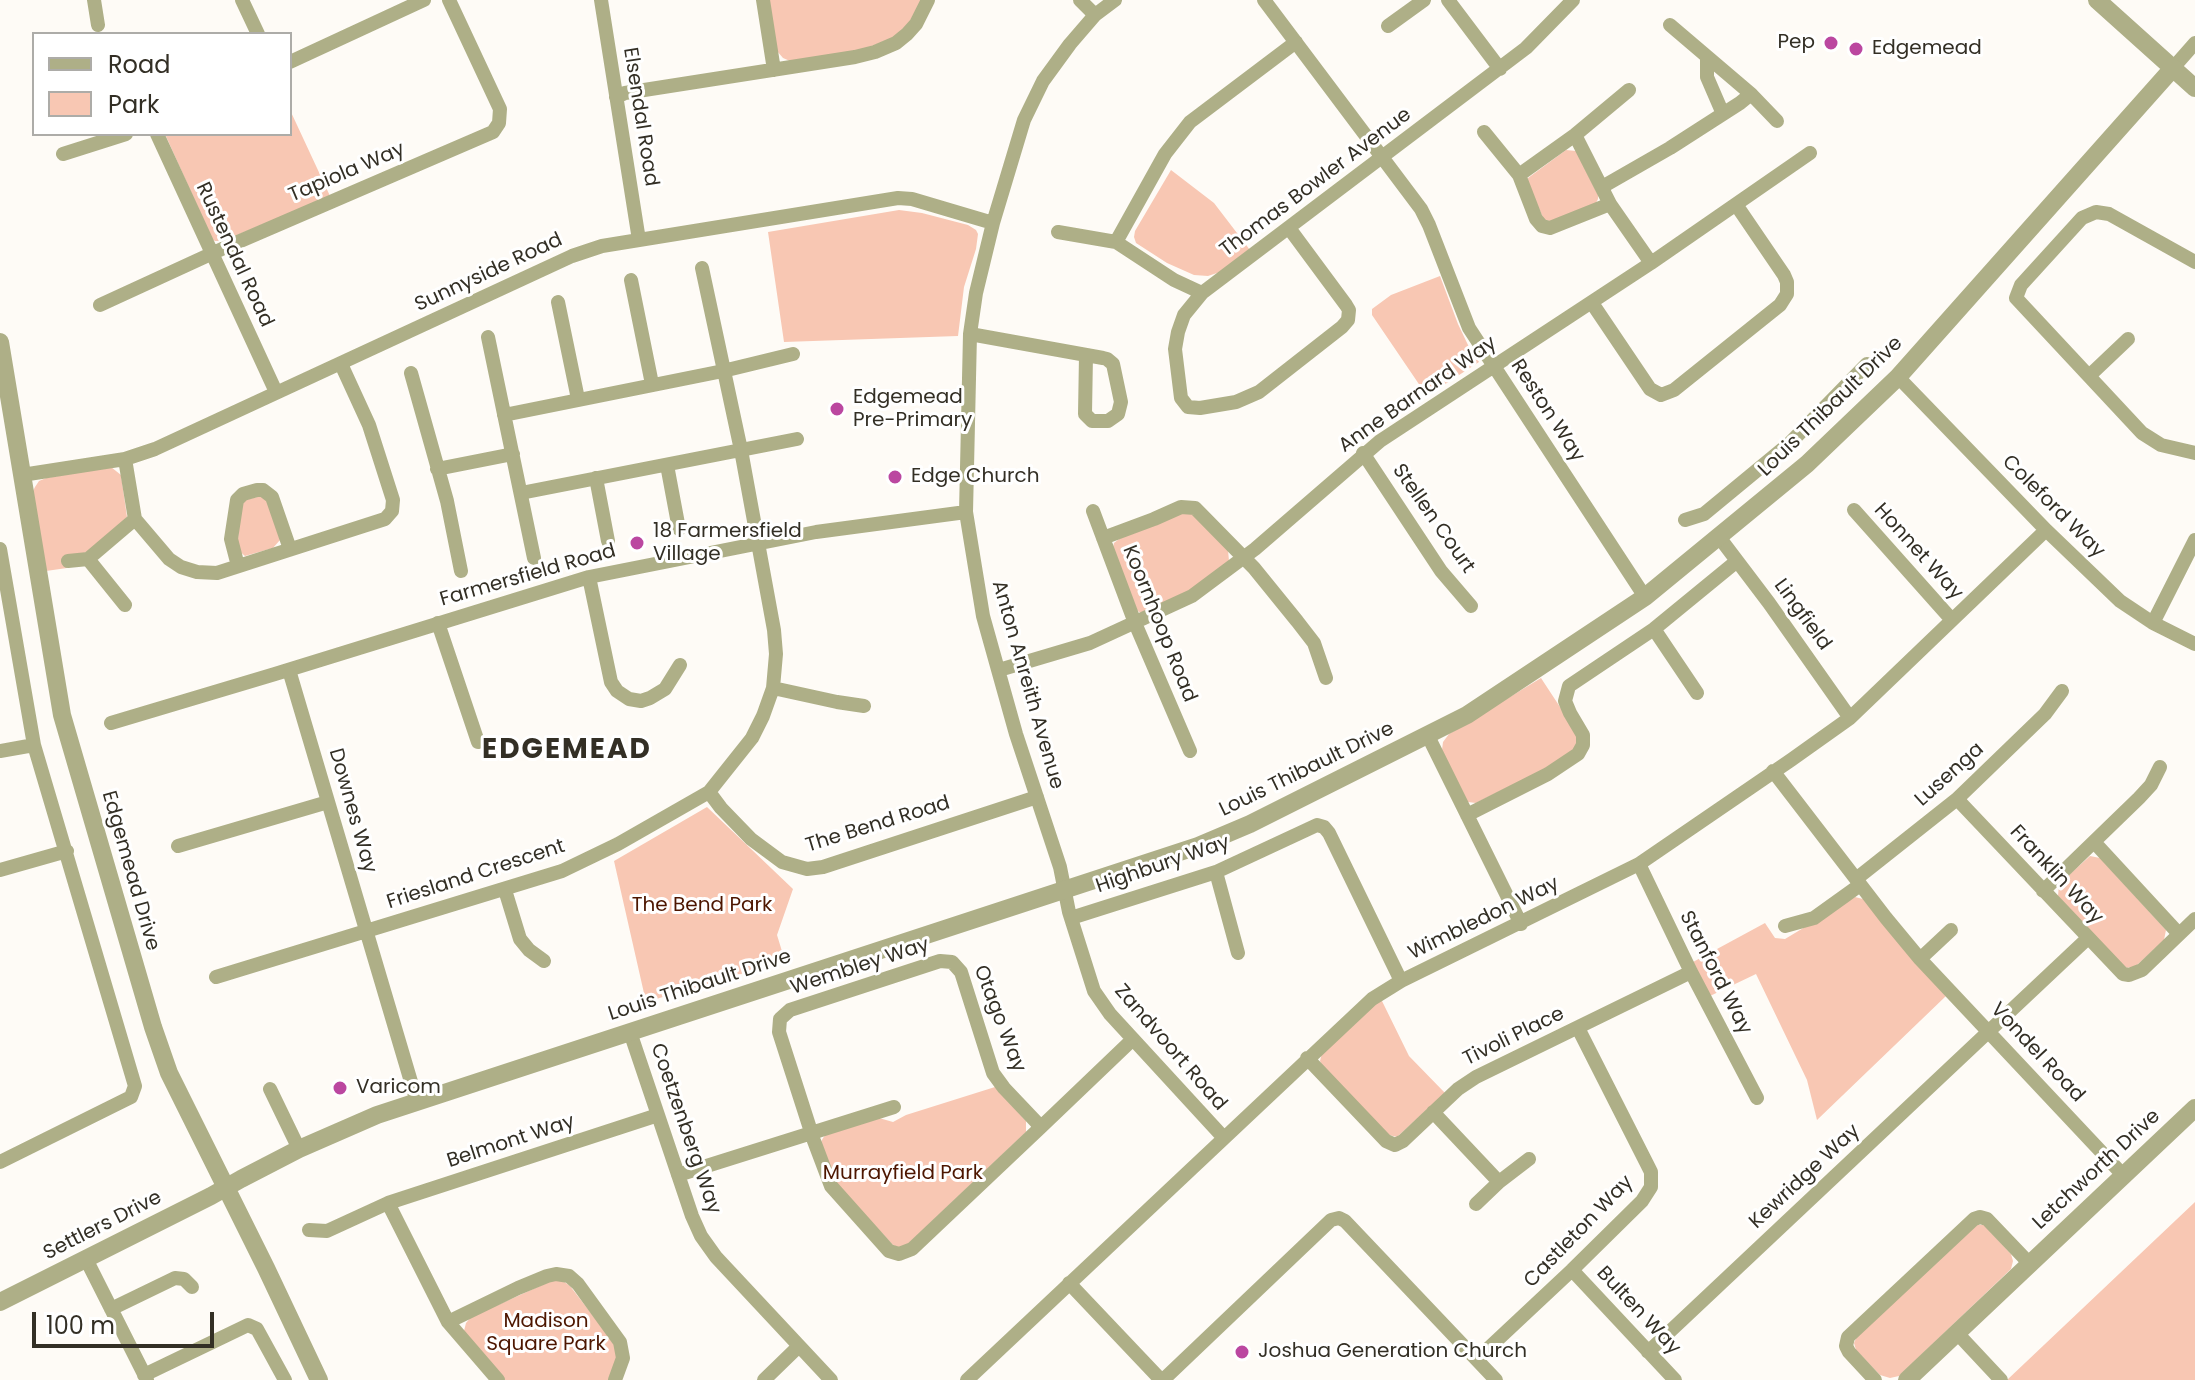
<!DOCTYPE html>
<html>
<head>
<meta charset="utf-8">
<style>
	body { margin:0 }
	#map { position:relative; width:2195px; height:1380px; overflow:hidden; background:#fefbf6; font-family:Poppins,sans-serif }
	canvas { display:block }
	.legend { position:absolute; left:32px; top:32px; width:260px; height:104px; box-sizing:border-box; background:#fff; border:2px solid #adaca8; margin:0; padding:10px 14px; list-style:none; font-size:24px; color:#332f25 }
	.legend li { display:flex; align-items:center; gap:16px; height:40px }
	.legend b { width:40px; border:2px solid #adaca8 }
	.scale { position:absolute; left:32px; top:1312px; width:182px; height:36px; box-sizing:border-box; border:4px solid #332f25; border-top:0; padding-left:10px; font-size:24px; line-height:28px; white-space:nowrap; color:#332f25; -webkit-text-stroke:6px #fff; paint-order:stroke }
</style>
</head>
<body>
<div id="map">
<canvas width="2195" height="1380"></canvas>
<ul class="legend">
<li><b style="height:10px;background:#aeaf87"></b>Road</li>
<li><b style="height:22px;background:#f8c7b3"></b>Park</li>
</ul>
<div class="scale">100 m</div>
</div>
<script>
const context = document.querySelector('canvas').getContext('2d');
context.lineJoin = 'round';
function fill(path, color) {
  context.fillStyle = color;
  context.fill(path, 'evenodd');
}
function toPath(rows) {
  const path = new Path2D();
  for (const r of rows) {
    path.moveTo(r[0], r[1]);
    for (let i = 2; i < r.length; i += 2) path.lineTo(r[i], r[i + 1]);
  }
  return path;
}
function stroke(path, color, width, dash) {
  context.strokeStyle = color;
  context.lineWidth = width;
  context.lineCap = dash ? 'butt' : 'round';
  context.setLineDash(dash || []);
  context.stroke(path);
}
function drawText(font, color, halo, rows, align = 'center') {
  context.font = font + ' Poppins,sans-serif';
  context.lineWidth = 6;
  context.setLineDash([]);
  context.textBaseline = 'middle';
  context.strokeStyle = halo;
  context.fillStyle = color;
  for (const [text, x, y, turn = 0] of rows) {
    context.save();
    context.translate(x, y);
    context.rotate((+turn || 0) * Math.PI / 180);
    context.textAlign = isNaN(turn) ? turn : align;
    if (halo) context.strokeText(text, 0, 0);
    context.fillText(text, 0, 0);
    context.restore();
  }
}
fill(toPath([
	[769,0,921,0,909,23,894,37,865,49,790,61,783,58,777,51],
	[290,110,330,196,223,241,215,241,212,239,165,134,290,134],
	[1566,150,1576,151,1598,195,1598,199,1596,203,1555,222,1544,220,1527,181,1528,178],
	[1171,170,1214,203,1250,250,1223,271,1208,276,1194,275,1167,263,1136,243,1134,237,1135,231],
	[899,210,922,213,968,225,976,230,978,234,976,249,964,287,958,336,784,342,768,232],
	[1440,276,1458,324,1468,345,1479,362,1427,396,1372,315,1372,309,1391,295],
	[111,467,121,475,127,517,91,551,65,558,67,568,46,571,33,491,35,487,39,481,46,478],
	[261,496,267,499,280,540,273,548,245,556,237,549,241,506,245,500],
	[1181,513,1193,514,1228,550,1229,561,1191,590,1143,613,1139,612,1137,610,1113,547,1114,543,1119,539],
	[1541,678,1579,736,1578,747,1549,767,1476,803,1468,802,1465,799,1442,750,1443,742,1449,734],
	[707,807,793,889,777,935,785,961,646,1002,614,861],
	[2090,856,2100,858,2166,930,2164,940,2135,967,2125,968,2058,896,2059,884],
	[1855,897,1863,899,1946,996,1817,1120,1807,1080,1756,974,1710,996,1693,962,1765,923,1775,938,1785,939],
	[1381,999,1409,1056,1445,1093,1397,1137,1389,1135,1323,1067,1320,1061,1322,1053],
	[995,1087,1026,1121,1026,1132,907,1245,899,1248,893,1245,840,1188,832,1174,821,1142,823,1138,827,1133,879,1118,893,1122,906,1115],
	[2195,1202,2195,1380,2007,1380],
	[1976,1225,1984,1225,2011,1254,2013,1261,2011,1269,1899,1376,1890,1378,1880,1375,1856,1350,1854,1343,1857,1336],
	[551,1281,563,1281,570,1286,618,1348,619,1360,608,1380,505,1380,464,1331,466,1323,471,1317]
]), '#f8c7b3');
stroke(toPath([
	[94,0,98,25],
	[242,0,258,34],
	[601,0,639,240],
	[763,0,774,70],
	[1080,0,1095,15],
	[1115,0,1095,15,1070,44,1043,81,1024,120,993,223,976,293,970,334,966,512,983,616,1016,734,1060,867,1069,912,1094,991,1110,1014,1224,1138],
	[1264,0,1421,209,1429,225,1469,328,1645,597],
	[1448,0,1500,69],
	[1670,25,1751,94,1777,121],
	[1388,26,1424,0],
	[1707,57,1707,77,1723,114],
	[290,62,424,0],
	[2173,68,2195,43],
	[616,97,625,93,855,57,875,52,896,43,907,34,916,24,928,0],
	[1484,132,1519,175,1536,219,1542,226,1550,228,1610,204],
	[157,134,276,392],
	[1575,135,1610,204,1651,263],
	[63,154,126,134],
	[1519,175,1575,135,1629,90],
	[1602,187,1670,148,1740,103,1751,94],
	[1058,232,1116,242,1174,280,1202,293,1526,48,1573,0],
	[1116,242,1165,154,1190,122,1296,42],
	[2195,262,2109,214,2096,212,2082,218,2021,285,2016,298,2142,433,2161,445,2195,453],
	[631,280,652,384],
	[1202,293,1184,315,1178,332,1175,349,1181,398,1188,407,1200,408,1236,402,1259,392,1342,327,1348,320,1349,310,1346,305,1289,228],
	[558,302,578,399],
	[1592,303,1650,389,1661,395,1674,390,1780,305,1787,294,1787,282,1784,275,1737,206],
	[100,305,224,248,493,132,499,123,500,109,449,0],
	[970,334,1103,358,1107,359,1113,364,1121,402,1118,414,1108,421,1092,421,1085,414,1086,355],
	[488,337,534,558],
	[411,373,447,501,461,571],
	[2089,376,2128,339],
	[1898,377,2046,530,2120,601,2153,623,2195,644],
	[504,415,723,371,793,354],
	[1363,453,1441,571,1471,606],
	[125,459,135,519,169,559,181,567,197,572,217,573,385,519,392,511,393,500,369,425,341,364],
	[667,465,679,529],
	[437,469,513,454],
	[22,475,125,459,155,449,572,256,602,246,898,198,912,199,993,223],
	[596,478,608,541],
	[521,493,797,439],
	[1854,510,1952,620],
	[1093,511,1135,623,1190,751],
	[1685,520,1704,514,1790,443,1867,364],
	[1719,537,1769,603,1850,718],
	[1103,538,1154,519,1181,507,1195,508,1254,568,1297,621,1314,643,1326,678],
	[0,549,34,745,135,1086,131,1097,0,1162],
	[88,559,125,605],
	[68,561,88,559,135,519],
	[238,566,231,539,237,500,243,494,257,490,263,490,272,497,290,549],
	[589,577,611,682,617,691,629,699,641,701,650,698,665,689,680,665],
	[438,623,478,742],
	[2153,623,2195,540],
	[1654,629,1697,693],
	[289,670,417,1102],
	[999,670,1090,643,1192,596,1255,549,1380,441,1651,263,1810,153],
	[773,688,837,702,864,706],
	[111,723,275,674,589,577,816,532,966,512],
	[1428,736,1521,924],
	[0,751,34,745],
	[1773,771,1886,918,1920,959,2123,1175],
	[709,792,721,808,751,839,782,862,807,869,823,867,1037,797],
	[1957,799,2123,974,2129,975,2142,970,2195,919],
	[1467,815,1548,774,1578,754,1583,745,1583,735,1570,713,1565,701,1569,686,1654,629,1737,561],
	[2095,843,2179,934],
	[178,846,328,802],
	[1639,864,1691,972,1757,1098],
	[0,870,67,851],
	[1216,872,1238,953],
	[1856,879,1957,799,2045,714,2062,691],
	[505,890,520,939,529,950,544,961],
	[2043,891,2139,798,2151,785,2160,767],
	[1071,918,1216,872,1317,825,1324,827,1329,833,1401,981],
	[1785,926,1814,918,1860,885],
	[1920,959,1951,930],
	[216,977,562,871,618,844,709,792,752,738,763,716,773,688,776,654,774,630,741,450,702,268],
	[630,1032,692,1216,701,1236,716,1257,831,1380],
	[1307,1058,1386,1141,1395,1145,1403,1141,1458,1089,1476,1077,1691,972],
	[270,1089,299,1149],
	[1433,1112,1499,1182],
	[1041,1127,1004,1088,993,1073,961,972,952,962,940,961,894,976,790,1010,780,1019,779,1032,814,1141,831,1186,889,1251,899,1254,912,1249,1041,1127,1132,1040],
	[678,1175,894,1107],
	[388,1203,448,1322,498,1380],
	[1476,1204,1499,1182,1529,1159],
	[309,1230,327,1231,388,1203,658,1115],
	[86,1259,147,1380],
	[1572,1270,1675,1380],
	[1069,1283,1161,1380],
	[111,1309,175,1278,184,1279,192,1287],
	[448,1322,518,1288,547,1276,556,1274,569,1276,578,1284,620,1342,623,1358,615,1380],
	[1957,1333,2001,1380],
	[1648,1352,2088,938],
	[1477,1359,1572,1270,1642,1201,1651,1187,1651,1172,1647,1164,1578,1028],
	[144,1375,248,1325,257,1329,285,1380],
	[764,1380,799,1346],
	[967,1380,1372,999,1401,981,1639,864,1791,760,1850,718,2046,530],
	[1163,1380,1331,1220,1339,1218,1345,1221,1496,1380],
	[1875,1380,1849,1352,1846,1346,1848,1337,1974,1219,1980,1217,1987,1219,2030,1264]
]), '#aeaf87', 14);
stroke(toPath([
	[2097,0,2195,88],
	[0,342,62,715,153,1027,169,1073,266,1268,319,1380],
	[0,1302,211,1196,241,1179,299,1149,377,1115,1198,846,1250,824,1467,715,1645,597,1807,464,1898,377,2173,68],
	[1907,1380,2195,1108]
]), '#aeaf87', 18);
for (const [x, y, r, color] of [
	[1831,43,8,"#bb47a0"],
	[1856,49,8,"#bb47a0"],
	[837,409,8,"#bb47a0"],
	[895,477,8,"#bb47a0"],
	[637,543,8,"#bb47a0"],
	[340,1088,8,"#bb47a0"],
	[1242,1352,8,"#bb47a0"]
]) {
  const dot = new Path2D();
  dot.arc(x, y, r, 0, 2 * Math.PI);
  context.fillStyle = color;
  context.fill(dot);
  stroke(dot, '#fff', 3);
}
drawText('20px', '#332f25', '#fff', [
	["Pep",1815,43,"right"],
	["Edgemead",1872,49],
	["Edgemead",853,398],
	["Pre-Primary",853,421],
	["Edge Church",911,477],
	["18 Farmersfield",653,532],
	["Village",653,555],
	["Varicom",356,1088],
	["Joshua Generation Church",1258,1352]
], 'left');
drawText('20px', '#332f25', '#fff', [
	["Elsendal Road",640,117,81],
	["Tapiola Way",347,173,-23],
	["Thomas Bowler Avenue",1316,183,-37],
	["Rustendal Road",234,255,65],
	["Sunnyside Road",489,273,-25],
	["Anne Barnard Way",1418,395,-35],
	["Louis Thibault Drive",1831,407,-44],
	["Reston Way",1547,411,57],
	["Coleford Way",2053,507,45],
	["Stellen Court",1433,519,55],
	["Honnet Way",1918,552,48],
	["Farmersfield Road",528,576,-16],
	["Lingfield",1802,615,54],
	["Koornhoop Road",1159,624,68],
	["Anton Anreith Avenue",1027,685,74],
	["Louis Thibault Drive",1307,770,-26],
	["Lusenga",1950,775,-42],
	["Downes Way",352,811,74],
	["The Bend Road",878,825,-17],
	["Highbury Way",1163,865,-19],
	["Edgemead Drive",130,871,74],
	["Friesland Crescent",476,875,-18],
	["Franklin Way",2056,875,47],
	["Wimbledon Way",1484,919,-26],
	["Wembley Way",860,967,-18],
	["Stanford Way",1715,973,63],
	["Louis Thibault Drive",700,986,-18],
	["Otago Way",999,1019,69],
	["Tivoli Place",1514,1037,-26],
	["Zandvoort Road",1170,1048,49],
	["Vondel Road",2037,1053,47],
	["Coetzenberg Way",685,1129,71],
	["Belmont Way",511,1142,-18],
	["Letchworth Drive",2097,1170,-43],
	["Kewridge Way",1805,1177,-43],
	["Settlers Drive",103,1226,-27],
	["Castleton Way",1579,1232,-46],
	["Bulten Way",1638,1311,47]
]);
drawText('20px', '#4d1600', '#fff', [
	["The Bend Park",702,906],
	["Murrayfield Park",903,1174],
	["Madison",546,1322],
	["Square Park",546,1345]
]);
context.letterSpacing = '2px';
drawText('bold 28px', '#332f25', '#fff', [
	["EDGEMEAD",567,751]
]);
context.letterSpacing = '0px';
</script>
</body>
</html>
